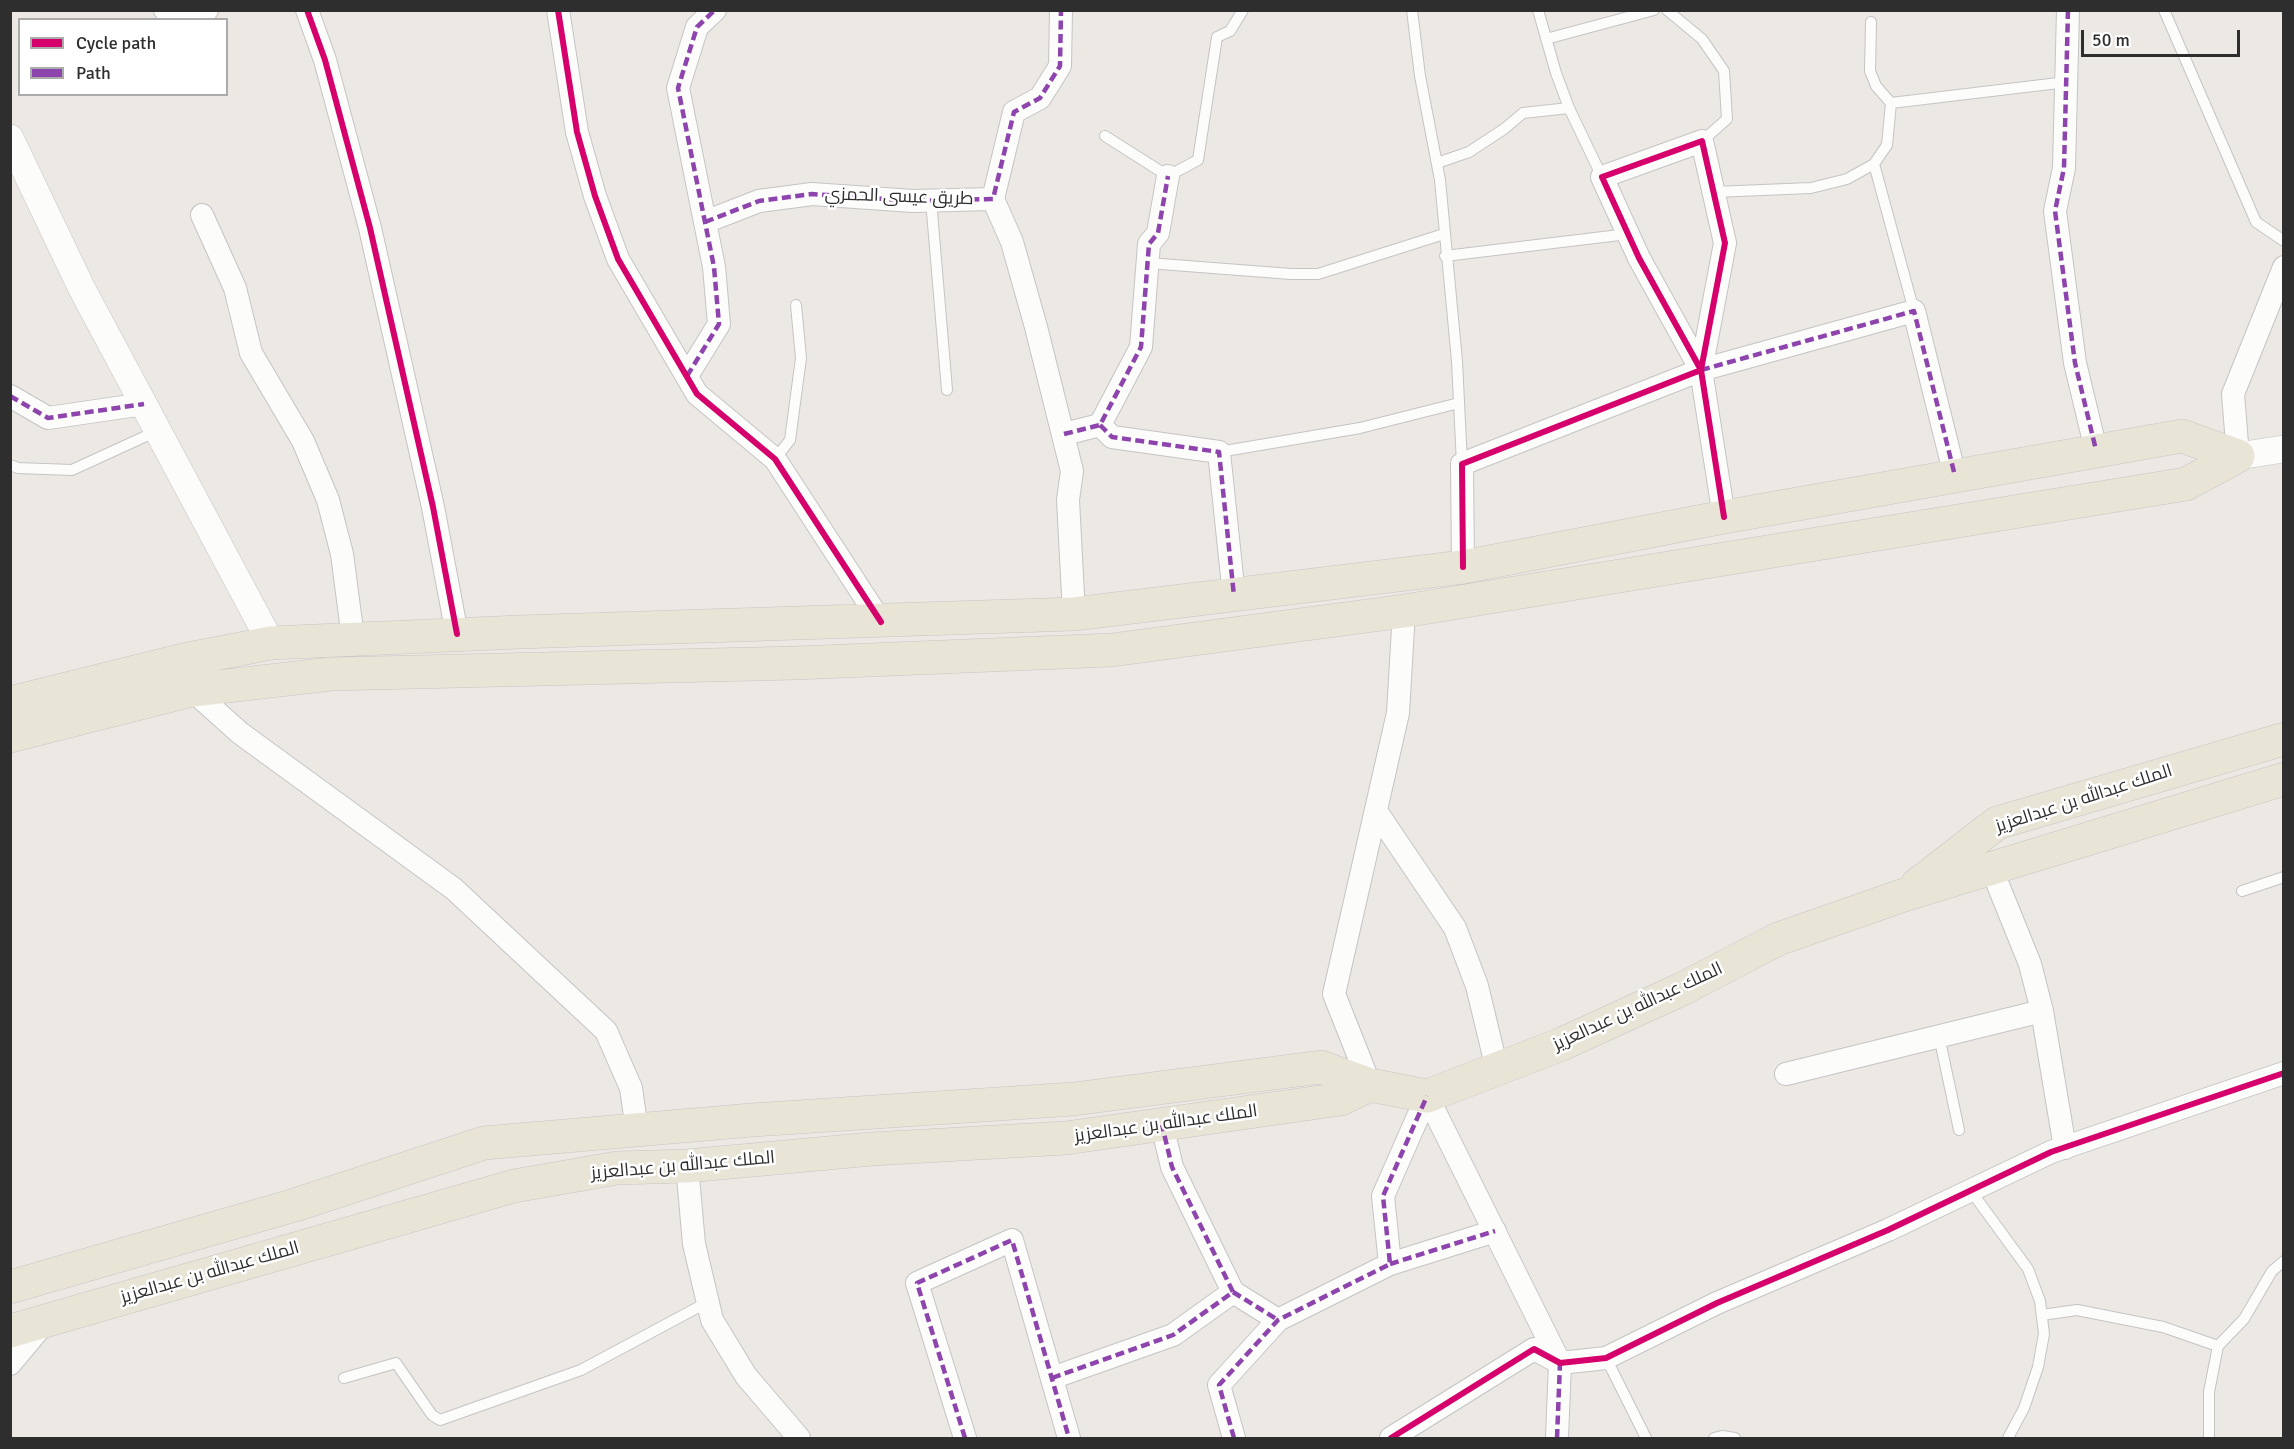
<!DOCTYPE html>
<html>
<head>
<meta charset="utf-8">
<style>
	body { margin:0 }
	#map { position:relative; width:2294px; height:1449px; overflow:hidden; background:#ece8e4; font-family:Signika,sans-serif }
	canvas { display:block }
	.frame { position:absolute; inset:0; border:12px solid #2e2e2e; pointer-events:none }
	.legend { position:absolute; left:18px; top:18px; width:210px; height:78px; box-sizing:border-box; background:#fff; border:2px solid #ababab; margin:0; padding:8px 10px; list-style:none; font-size:18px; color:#2e2e2e }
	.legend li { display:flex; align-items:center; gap:12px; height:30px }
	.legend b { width:30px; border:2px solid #ababab }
	.scale { position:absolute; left:2081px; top:30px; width:159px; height:27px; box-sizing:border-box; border:3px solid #2e2e2e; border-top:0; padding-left:8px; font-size:18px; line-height:21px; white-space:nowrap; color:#2e2e2e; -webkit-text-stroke:4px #fff; paint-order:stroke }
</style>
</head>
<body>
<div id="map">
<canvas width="2294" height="1449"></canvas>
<div class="frame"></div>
<ul class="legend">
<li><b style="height:8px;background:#d6006c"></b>Cycle path</li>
<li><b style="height:8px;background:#8e44ad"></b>Path</li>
</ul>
<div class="scale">50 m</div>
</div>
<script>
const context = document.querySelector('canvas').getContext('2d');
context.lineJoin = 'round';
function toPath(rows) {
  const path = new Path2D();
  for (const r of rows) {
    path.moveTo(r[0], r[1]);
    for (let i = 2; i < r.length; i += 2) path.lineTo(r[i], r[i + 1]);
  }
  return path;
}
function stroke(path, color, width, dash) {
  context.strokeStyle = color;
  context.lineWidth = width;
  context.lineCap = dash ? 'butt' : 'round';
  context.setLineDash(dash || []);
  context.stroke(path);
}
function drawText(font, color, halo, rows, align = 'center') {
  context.font = font + ' Signika,Cairo,sans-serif';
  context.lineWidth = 5;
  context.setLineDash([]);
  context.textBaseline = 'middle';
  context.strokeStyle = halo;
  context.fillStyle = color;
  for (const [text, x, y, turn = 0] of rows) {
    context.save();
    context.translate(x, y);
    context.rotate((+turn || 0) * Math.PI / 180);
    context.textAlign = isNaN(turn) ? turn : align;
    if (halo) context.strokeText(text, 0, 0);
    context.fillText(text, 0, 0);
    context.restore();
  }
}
const service = toPath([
	[1412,10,1420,76,1440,180,1457,361,1462,464],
	[1538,10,1556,73,1569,108,1602,177],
	[1667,10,1702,39,1724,71,1727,119,1702,141],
	[2164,10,2256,222,2284,241],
	[1871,22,1870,71,1876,86,1891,103],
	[1546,39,1654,10],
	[1105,136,1168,176,1198,160,1217,37,1230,31,1243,10],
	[1437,163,1469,152,1504,129,1523,113,1569,108],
	[1874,164,1914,311],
	[1714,192,1811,188,1847,179,1874,164,1887,145,1891,103,2067,82],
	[931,200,947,390],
	[1445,256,1628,234],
	[1148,263,1291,274,1318,274,1444,234],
	[1219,452,1360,428,1459,403],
	[775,459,790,440,801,358,796,305],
	[10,465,18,468,72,470,157,431],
	[2242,891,2284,877],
	[1939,1036,1959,1130],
	[1971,1191,2028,1269,2040,1301,2044,1334,2038,1367,2024,1408,2008,1438],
	[2042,1315,2077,1310,2163,1327,2218,1346],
	[1606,1358,1646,1438],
	[344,1378,396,1363,432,1415,440,1420,581,1370,706,1303],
	[1714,1438,1722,1436,1735,1438],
	[2209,1438,2209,1392,2218,1346,2244,1319,2272,1271,2284,1261]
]);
const minor = toPath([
	[165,10,173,18,207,10],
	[307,10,325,60,370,228,433,507,457,634],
	[558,10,577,132,595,196,618,259,697,394,775,459,881,622],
	[2068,10,2064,168,2055,211,2075,363,2096,450],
	[993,199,1012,242,1036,327,1072,471,1068,500,1074,614],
	[202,215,235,288,251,353,303,441,328,500,342,554,353,638],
	[705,222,759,201,812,194,913,201,993,199,1014,112,1040,98,1060,66,1061,10],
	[1701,370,1914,311,1955,476],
	[687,376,719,324,714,267,678,88,697,27,715,10],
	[10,396,48,418,144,404],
	[1100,425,1112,437,1219,452,1234,596],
	[1064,434,1100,425,1141,347,1149,244,1158,233,1168,176],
	[2238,456,2233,394,2284,267],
	[1463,567,1462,464,1701,370,1639,258,1602,177,1702,141,1725,243,1701,370,1724,517],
	[192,690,240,733,454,889,606,1031,631,1088,637,1130],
	[1376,811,1455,928,1477,986,1497,1069],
	[1992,870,2030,964,2042,1011,2065,1148],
	[1786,1074,2042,1011],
	[1370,1085,1334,994,1398,713,1404,611],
	[1427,1096,1560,1363,1557,1438],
	[687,1166,694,1244,712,1320,746,1376,799,1438],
	[1390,1264,1495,1231],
	[1233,1292,1278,1320],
	[10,1364,46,1321],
	[1052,1378,1173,1335,1233,1292,1172,1167,1162,1125],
	[965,1438,917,1283,1012,1240,1069,1438],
	[1234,1438,1219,1385,1278,1320,1390,1264,1383,1196,1427,1096],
	[1391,1438,1534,1349,1560,1363,1606,1358,1717,1303,1888,1230,2051,1152,2284,1073]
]);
const tertiary = toPath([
	[10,138,81,287,271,643],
	[2238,456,2284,449]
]);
const primary = toPath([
	[10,703,183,660,271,643,519,632,1074,614,1463,567,1724,517,2182,436,2238,456],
	[10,736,192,690,331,674,796,663,1112,650,1404,611,2186,484,2238,456],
	[1917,885,1997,823,2284,739],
	[10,1287,295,1205,484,1143,752,1120,1074,1099,1321,1067,1370,1085,1427,1096,1562,1044,1682,989,1778,939,1904,895,2284,779],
	[10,1331,514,1186,617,1168,687,1166,872,1149,1066,1138,1341,1099,1370,1085]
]);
stroke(service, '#c5c4c5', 12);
stroke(minor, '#c5c4c5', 24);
stroke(tertiary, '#c5c4c5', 28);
stroke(primary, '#c6c5c4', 34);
stroke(service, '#fcfcfb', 10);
stroke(minor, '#fcfcfb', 22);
stroke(tertiary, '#fcfcfb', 27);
stroke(primary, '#e8e4d6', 33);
stroke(toPath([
	[2068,10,2064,168,2055,211,2075,363,2096,450],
	[705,222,759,201,812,194,913,201,993,199,1014,112,1040,98,1060,66,1061,10],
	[1701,370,1914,311,1955,476],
	[687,376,719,324,714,267,678,88,697,27,715,10],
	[10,396,48,418,144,404],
	[1100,425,1112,437,1219,452,1234,596],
	[1064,434,1100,425,1141,347,1149,244,1158,233,1168,176],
	[1390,1264,1495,1231],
	[1233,1292,1278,1320],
	[1052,1378,1173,1335,1233,1292,1172,1167,1162,1125],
	[965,1438,917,1283,1012,1240,1069,1438],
	[1234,1438,1219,1385,1278,1320,1390,1264,1383,1196,1427,1096],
	[1557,1438,1560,1363]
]), '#8e44ad', 4.5, [9, 4.5]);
stroke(toPath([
	[307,10,325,60,370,228,433,507,457,634],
	[558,10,577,132,595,196,618,259,697,394,775,459,881,622],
	[1463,567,1462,464,1701,370,1639,258,1602,177,1702,141,1725,243,1701,370,1724,517],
	[1391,1438,1534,1349,1560,1363,1606,1358,1717,1303,1888,1230,2051,1152,2284,1073]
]), '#d6006c', 6);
drawText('18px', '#2e2e2e', '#fff', [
	["طريق عيسى الحمزي",899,197,2],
	["الملك عبدالله بن عبدالعزيز",2084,799,-18],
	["الملك عبدالله بن عبدالعزيز",1638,1007,-25],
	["الملك عبدالله بن عبدالعزيز",1166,1124,-8],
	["الملك عبدالله بن عبدالعزيز",683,1166,-5],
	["الملك عبدالله بن عبدالعزيز",210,1273,-16]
]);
</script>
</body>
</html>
